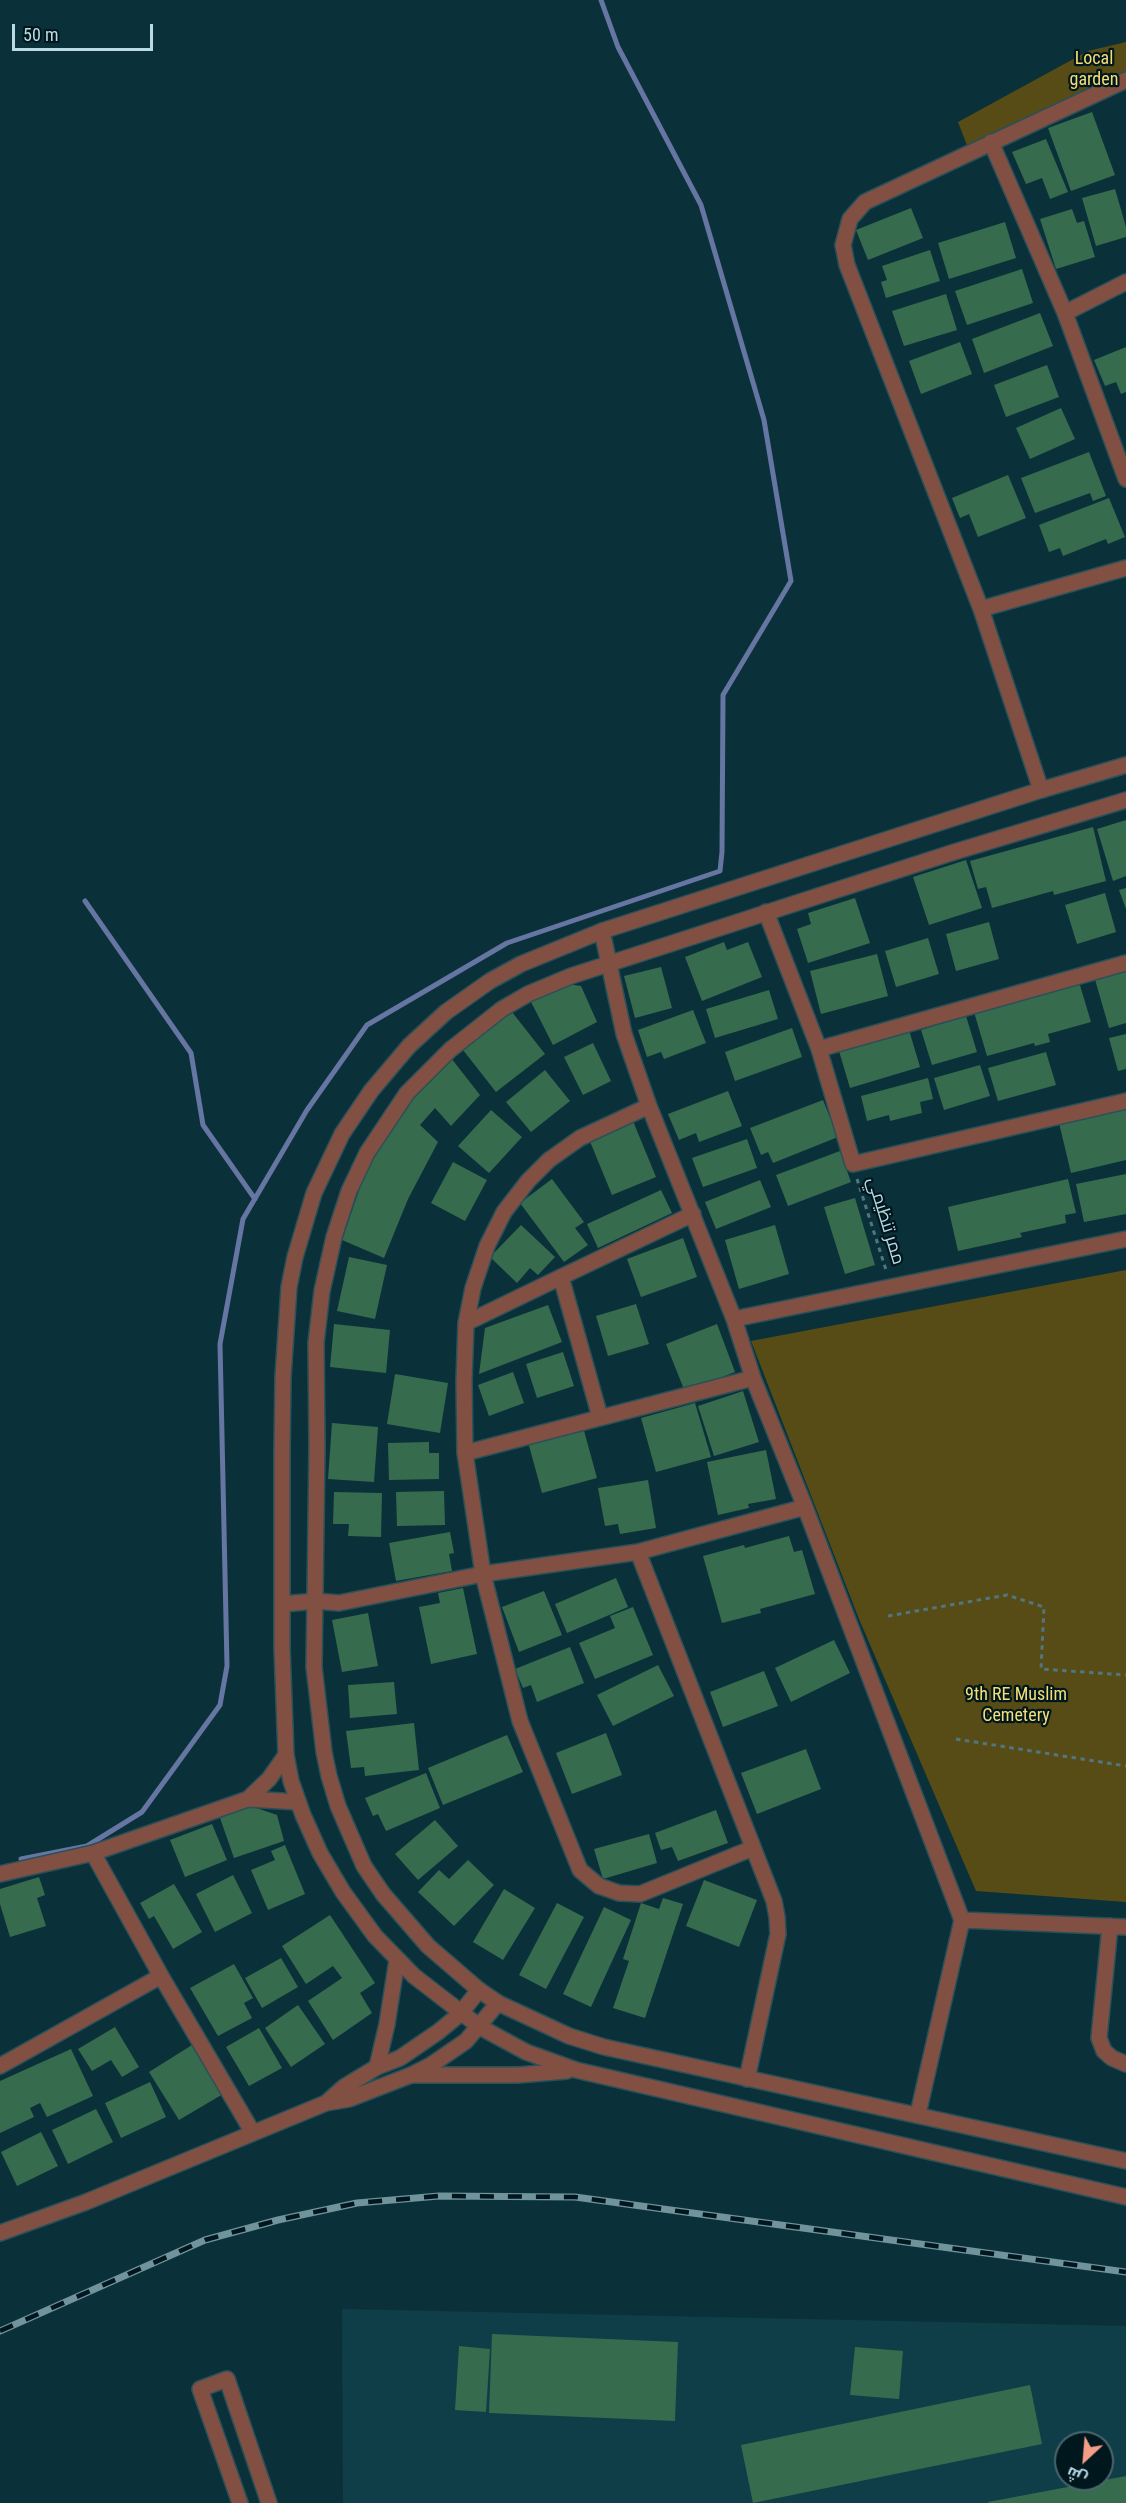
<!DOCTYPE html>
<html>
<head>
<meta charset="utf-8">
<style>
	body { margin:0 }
	#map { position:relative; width:1126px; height:2503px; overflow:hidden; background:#0a313a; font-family:"Roboto Condensed",Cairo,sans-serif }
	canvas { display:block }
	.north { position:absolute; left:1054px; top:2431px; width:60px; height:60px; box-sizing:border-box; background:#00171e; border:2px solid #4a656d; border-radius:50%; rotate:206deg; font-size:16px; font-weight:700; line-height:24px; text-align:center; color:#badbe4 }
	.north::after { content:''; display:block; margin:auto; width:21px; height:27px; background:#f49e86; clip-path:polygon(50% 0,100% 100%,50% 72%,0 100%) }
	.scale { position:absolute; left:12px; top:24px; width:141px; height:27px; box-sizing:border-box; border:3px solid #badbe4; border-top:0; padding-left:8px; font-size:18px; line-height:21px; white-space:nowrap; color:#badbe4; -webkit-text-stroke:4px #00171e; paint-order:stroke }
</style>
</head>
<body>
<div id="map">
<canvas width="1126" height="2503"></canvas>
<div class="north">ش</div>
<div class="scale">50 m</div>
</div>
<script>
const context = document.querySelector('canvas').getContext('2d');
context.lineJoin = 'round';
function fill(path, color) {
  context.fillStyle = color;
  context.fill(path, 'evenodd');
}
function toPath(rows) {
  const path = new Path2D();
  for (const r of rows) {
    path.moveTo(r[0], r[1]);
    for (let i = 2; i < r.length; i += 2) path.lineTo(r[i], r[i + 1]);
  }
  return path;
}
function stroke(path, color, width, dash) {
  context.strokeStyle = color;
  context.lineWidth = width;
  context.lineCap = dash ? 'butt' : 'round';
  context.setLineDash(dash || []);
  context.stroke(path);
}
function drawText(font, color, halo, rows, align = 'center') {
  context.font = font + ' "Roboto Condensed",Cairo,sans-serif';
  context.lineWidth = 4.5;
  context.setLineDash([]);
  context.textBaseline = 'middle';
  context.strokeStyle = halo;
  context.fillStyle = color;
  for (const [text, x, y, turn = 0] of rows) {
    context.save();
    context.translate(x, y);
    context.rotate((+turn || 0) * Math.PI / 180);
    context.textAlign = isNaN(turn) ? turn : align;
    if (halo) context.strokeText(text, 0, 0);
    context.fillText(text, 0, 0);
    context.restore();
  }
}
fill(toPath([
	[342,2309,1126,2326,1126,2503,343,2503],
	[1066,2443,1102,2443,1102,2479,1066,2479]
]), '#0f3e48');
fill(toPath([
	[1126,42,1126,74,970,153,958,122,1088,51],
	[1126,1270,1126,1902,976,1891,859,1619,751,1341]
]), '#584c16');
stroke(toPath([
	[85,901,191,1053,203,1125,255,1199],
	[21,1859,87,1846,142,1812,220,1705,227,1666,220,1344,243,1219,307,1110,367,1025,507,943,720,871,722,852,723,695,791,581,764,420,701,205,618,47,601,0]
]), '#6675a1', 5);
fill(toPath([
	[1092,112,1115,175,1071,191,1048,128],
	[1046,139,1068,192,1050,199,1042,178,1026,184,1012,152],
	[1115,189,1126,227,1126,237,1096,246,1082,198],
	[911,208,923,238,868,260,856,230],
	[1072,209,1077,223,1084,221,1095,257,1056,269,1040,219],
	[1005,222,1016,258,949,279,938,243],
	[930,250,940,281,886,298,881,282,887,280,882,266],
	[1022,269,1033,303,967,325,955,291],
	[946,294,957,330,904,346,892,311],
	[1040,313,1053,346,984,373,972,339],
	[960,342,972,374,921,394,909,361],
	[1126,347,1126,392,1121,394,1116,382,1105,386,1094,360],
	[1047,365,1059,397,1006,417,994,385],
	[1061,408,1075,439,1030,459,1016,428],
	[1089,452,1106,496,1093,501,1090,493,1035,513,1021,478],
	[1008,475,1026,518,978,537,969,514,960,518,952,498],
	[1109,498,1125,537,1108,544,1106,539,1063,556,1060,548,1049,552,1039,525],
	[1126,820,1126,876,1113,881,1097,829],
	[1093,827,1106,881,1054,895,1053,891,992,908,986,887,978,889,970,861],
	[966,860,982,908,929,925,913,877],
	[1126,888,1126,909,1119,890],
	[1105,893,1116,932,1077,944,1065,905],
	[855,898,870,943,808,963,797,929,811,924,808,913],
	[989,922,999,959,956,971,946,934],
	[928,938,939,974,896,987,885,951],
	[724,942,727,950,748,942,762,977,702,1001,685,957],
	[877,954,888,996,821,1014,810,971],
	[661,967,672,1008,635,1018,624,976],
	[1126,967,1126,1023,1109,1028,1094,976],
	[1079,982,1091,1022,1048,1034,1050,1042,1035,1046,1034,1043,987,1056,974,1012],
	[567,984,581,986,597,1022,553,1045,530,1000],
	[769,990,778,1019,715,1038,706,1009],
	[693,1010,706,1043,664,1059,661,1052,647,1057,638,1030],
	[512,1012,545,1054,496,1092,463,1050],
	[966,1016,977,1052,932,1065,921,1030],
	[792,1028,802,1057,735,1081,725,1052],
	[909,1030,920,1067,850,1088,839,1051],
	[1126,1034,1126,1069,1118,1071,1109,1038],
	[593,1043,611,1081,583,1095,564,1057],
	[1046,1052,1056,1085,998,1101,988,1068],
	[451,1058,480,1095,451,1126,435,1108,420,1125,438,1142,408,1199,384,1258,342,1240,369,1161,402,1109,433,1074],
	[980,1065,990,1096,944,1110,934,1078],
	[545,1070,570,1101,531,1132,506,1102],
	[928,1078,933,1099,920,1102,922,1113,890,1121,889,1115,867,1121,861,1096],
	[728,1091,742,1126,699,1142,696,1133,679,1140,668,1114],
	[823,1100,838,1137,773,1163,768,1152,761,1155,750,1128],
	[1126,1107,1126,1160,1071,1173,1059,1123],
	[491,1110,522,1137,489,1173,458,1146],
	[633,1121,656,1177,612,1195,589,1139],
	[747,1139,757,1168,703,1187,692,1158],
	[840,1151,851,1182,788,1206,776,1175],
	[453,1162,487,1180,465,1221,431,1203],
	[1126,1174,1126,1214,1084,1222,1076,1184],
	[552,1179,584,1222,575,1228,588,1245,564,1262,520,1203],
	[1068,1179,1076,1213,1065,1215,1066,1223,1020,1233,1022,1237,958,1251,948,1207],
	[760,1180,771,1207,716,1229,705,1202],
	[661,1190,672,1213,598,1248,587,1224],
	[855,1198,875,1265,845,1274,824,1207],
	[521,1225,555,1257,538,1275,530,1268,517,1283,490,1257],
	[775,1225,789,1274,739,1289,725,1240],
	[683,1238,697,1277,641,1297,627,1259],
	[349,1257,387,1265,375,1319,337,1311],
	[636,1304,649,1344,608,1356,596,1316],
	[548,1305,562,1342,479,1374,485,1328],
	[334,1324,390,1330,386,1373,330,1367],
	[717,1324,735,1372,685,1392,666,1344],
	[563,1352,574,1386,537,1398,526,1364],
	[513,1372,524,1403,489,1416,478,1385],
	[395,1374,448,1383,440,1433,387,1424],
	[743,1391,759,1442,714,1456,698,1406],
	[695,1403,711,1457,656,1472,641,1418],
	[332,1423,378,1427,374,1482,328,1479],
	[583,1427,597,1478,542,1493,528,1442],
	[429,1442,429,1453,439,1453,439,1479,389,1480,388,1443],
	[766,1450,776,1499,748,1504,749,1508,718,1515,707,1462],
	[648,1480,656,1528,620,1534,618,1524,605,1526,598,1488],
	[444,1491,445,1525,397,1526,396,1492],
	[334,1492,382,1493,381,1537,348,1536,349,1524,333,1524],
	[450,1532,454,1553,449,1554,452,1571,396,1581,389,1543],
	[789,1536,794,1552,802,1550,815,1594,760,1609,761,1613,722,1623,703,1556,744,1545,745,1548],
	[616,1578,628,1607,567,1633,555,1604],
	[463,1588,477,1654,431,1664,419,1607,440,1603,438,1593],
	[544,1591,562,1635,519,1652,502,1607],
	[633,1607,653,1655,595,1679,579,1643,615,1628,610,1616],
	[368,1613,378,1666,342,1672,332,1620],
	[834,1640,850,1673,791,1702,775,1668],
	[570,1647,584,1683,537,1702,531,1685,523,1688,515,1669],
	[658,1665,674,1696,613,1726,597,1695],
	[764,1671,778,1706,723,1727,710,1692],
	[394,1682,397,1714,350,1718,348,1685],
	[414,1723,419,1770,365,1776,364,1767,351,1768,346,1731],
	[606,1733,622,1775,572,1794,556,1753],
	[507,1735,523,1772,443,1805,428,1768],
	[806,1749,821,1789,757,1814,741,1773],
	[426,1773,440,1808,386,1831,378,1814,373,1816,365,1798],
	[248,1805,277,1815,284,1841,234,1858,220,1818],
	[716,1810,728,1843,678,1861,672,1847,661,1850,655,1833],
	[435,1820,458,1846,418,1880,395,1854],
	[212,1824,227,1860,185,1877,170,1840],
	[649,1834,657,1863,603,1879,594,1849],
	[285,1845,305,1894,268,1910,251,1870,275,1860,271,1851],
	[468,1860,494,1885,454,1926,418,1892,439,1870,449,1879],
	[233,1875,252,1913,215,1932,196,1894],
	[39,1877,45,1895,37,1898,46,1926,10,1937,0,1904,0,1889],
	[704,1880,757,1900,739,1947,686,1926],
	[174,1884,202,1932,173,1949,154,1916,149,1919,140,1903],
	[504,1889,535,1908,503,1960,473,1942],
	[663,1898,683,1904,645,2018,613,2008,629,1961,623,1959,641,1903,659,1909],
	[557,1903,584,1917,546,1989,519,1975],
	[604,1907,631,1920,591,2007,563,1994],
	[330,1915,375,1983,360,1993,372,2013,333,2040,308,2001,342,1978,333,1966,306,1984,282,1946],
	[281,1958,298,1987,262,2008,245,1978],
	[234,1964,253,1998,244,2003,252,2018,218,2036,190,1988],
	[298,2005,325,2044,291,2067,265,2028],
	[115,2027,139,2067,122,2077,111,2060,92,2071,78,2049],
	[259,2028,282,2068,249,2086,226,2047],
	[192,2045,223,2094,179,2120,149,2072],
	[71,2049,93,2096,47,2117,40,2103,30,2108,34,2117,0,2133,0,2081],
	[150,2082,166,2117,121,2138,105,2103],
	[96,2109,113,2142,68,2164,52,2130],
	[41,2132,58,2166,17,2186,1,2152],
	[492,2334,678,2342,675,2421,489,2413],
	[459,2346,490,2349,486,2412,455,2410],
	[855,2347,903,2351,899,2399,850,2395],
	[1030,2385,1042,2444,753,2503,741,2445],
	[1126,2476,1126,2503,988,2503,988,2502]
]), '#376b4d');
const minor = toPath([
	[991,142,1065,313,1126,479],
	[1065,313,1126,282],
	[981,609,1126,568],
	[1041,790,981,609,847,265,843,245,850,219,865,202,1126,80],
	[766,912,819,1049,853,1164,1126,1101],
	[602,931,624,1034,649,1106,734,1319,753,1378,805,1507,962,1920,918,2114],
	[819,1049,1126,963],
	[649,1106,580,1138,549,1160,528,1181,504,1212,487,1246,473,1288,466,1323,464,1381,465,1453,483,1574,520,1721,580,1870,599,1886,619,1893,640,1894,753,1848],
	[561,1277,693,1214],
	[734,1319,1126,1239],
	[466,1323,561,1277,600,1417],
	[465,1453,753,1378],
	[638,1552,774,1901,777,1917,778,1934,747,2079],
	[283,1604,316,1601,339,1603,483,1574,638,1552,805,1507],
	[248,1799,269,1779,286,1755],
	[93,1853,161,1976],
	[0,1874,93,1853,248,1799,298,1802],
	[962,1920,1126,1927],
	[1110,1926,1099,2038,1104,2051,1112,2058,1126,2064],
	[0,2066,161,1976,253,2133],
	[326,2103,344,2087,377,2067,400,2058,438,2032,460,2014,479,1990],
	[0,2233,86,2202,326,2103,349,2099,411,2075,431,2065,466,2041,498,2003],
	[240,2503,200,2389,227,2379,269,2503]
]);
const tertiary = toPath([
	[1126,765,1041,790,602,931,521,964,490,981,446,1012,409,1046,371,1091,342,1134,314,1193,295,1257,289,1287,283,1377,282,1452,282,1648,286,1755,291,1781,303,1815,320,1853,343,1892,375,1936,414,1976,480,2027,526,2052,576,2070,1126,2197],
	[1126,800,951,853,571,976,528,994,502,1009,450,1050,407,1093,367,1153,349,1191,334,1237,322,1291,316,1343,317,1447,314,1667,324,1752,329,1776,338,1806,364,1866,383,1894,428,1946,479,1990,498,2003,569,2036,604,2047,1126,2161],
	[377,2067,387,2024,397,1960],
	[411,2075,518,2075,567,2071]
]);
stroke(minor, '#2a5059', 18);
stroke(tertiary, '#2a5059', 18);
stroke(toPath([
	[857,1179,887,1273],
	[888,1616,1007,1595,1044,1607,1041,1669,1126,1675],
	[956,1739,1126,1766]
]), '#52767f', 3, [4.5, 4.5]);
stroke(minor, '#815042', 15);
stroke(tertiary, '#815042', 15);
const rail = toPath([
	[0,2331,205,2240,278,2220,357,2203,439,2196,575,2197,1126,2272]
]);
stroke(rail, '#70939c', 7);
stroke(rail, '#00171e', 4.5, [14]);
drawText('18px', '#f6de76', '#00171e', [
	["Local",1094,59],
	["garden",1094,80],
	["9th RE Muslim",1016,1695],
	["Cemetery",1016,1716]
]);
drawText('18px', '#badbe4', '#00171e', [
	["ممر تنظيمي",885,1221,73]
]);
</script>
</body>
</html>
